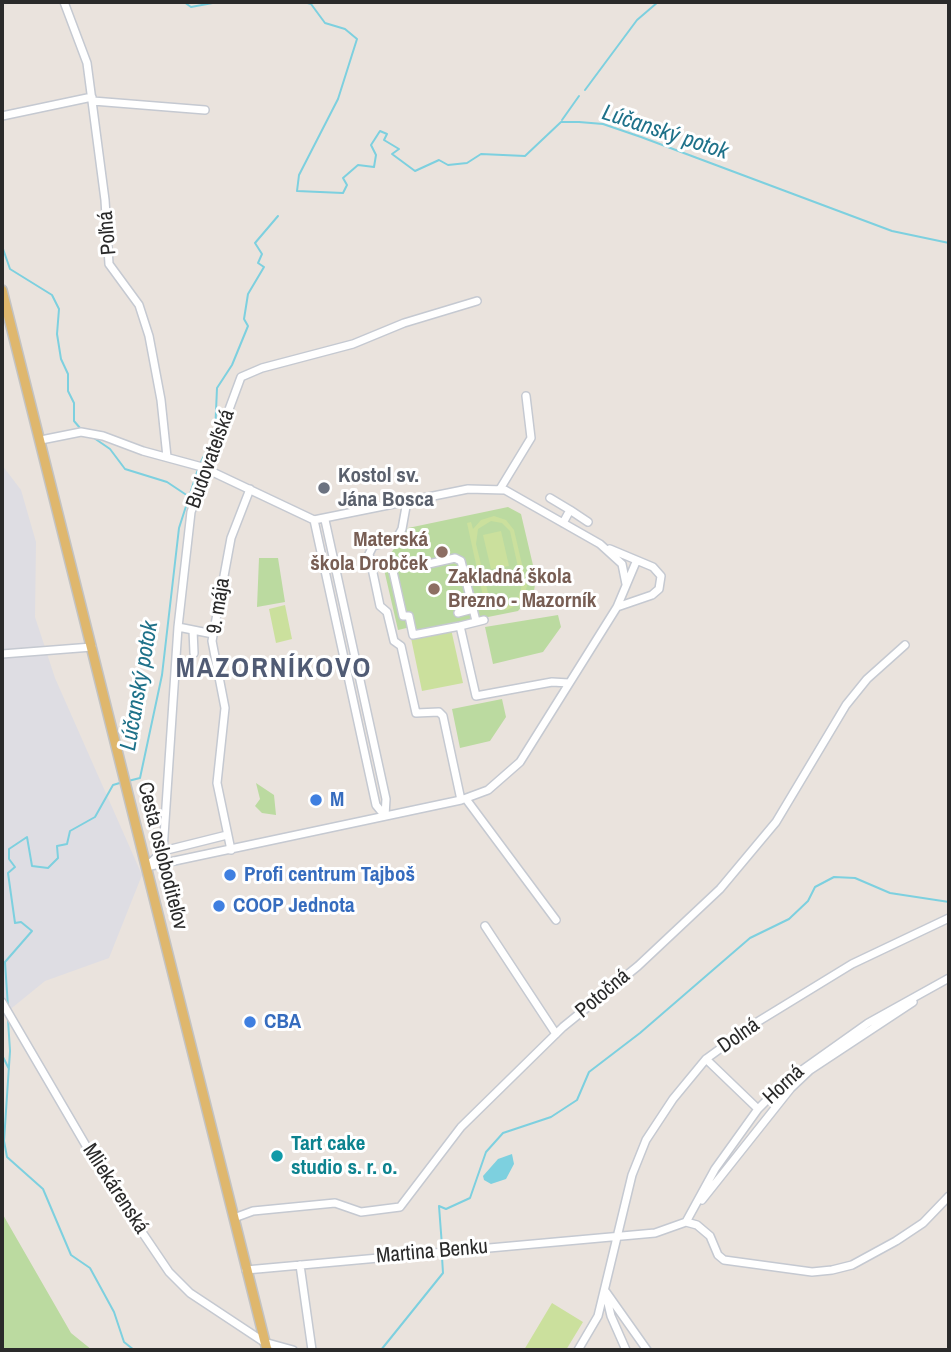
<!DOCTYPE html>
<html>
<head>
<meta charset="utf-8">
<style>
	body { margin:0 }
	#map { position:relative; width:951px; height:1352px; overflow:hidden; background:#eae3dd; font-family:"Archivo Narrow",sans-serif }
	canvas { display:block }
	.frame { position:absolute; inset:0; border:4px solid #2a2a2a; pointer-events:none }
</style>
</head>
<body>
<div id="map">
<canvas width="951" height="1352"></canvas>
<div class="frame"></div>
</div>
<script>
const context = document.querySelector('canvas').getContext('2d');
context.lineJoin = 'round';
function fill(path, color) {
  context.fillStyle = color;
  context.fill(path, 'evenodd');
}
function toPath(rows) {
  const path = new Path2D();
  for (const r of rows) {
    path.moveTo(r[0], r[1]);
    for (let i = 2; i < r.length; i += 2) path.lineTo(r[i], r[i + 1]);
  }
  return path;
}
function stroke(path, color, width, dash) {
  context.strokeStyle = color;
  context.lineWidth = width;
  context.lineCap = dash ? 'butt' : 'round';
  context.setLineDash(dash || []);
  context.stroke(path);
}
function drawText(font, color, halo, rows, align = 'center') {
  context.font = font + ' "Archivo Narrow",sans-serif';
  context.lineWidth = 6;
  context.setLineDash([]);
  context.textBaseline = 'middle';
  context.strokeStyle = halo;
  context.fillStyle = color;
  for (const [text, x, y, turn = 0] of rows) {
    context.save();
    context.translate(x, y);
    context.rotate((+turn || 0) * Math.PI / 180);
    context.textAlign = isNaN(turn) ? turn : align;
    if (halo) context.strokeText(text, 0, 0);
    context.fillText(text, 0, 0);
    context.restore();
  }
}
fill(toPath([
	[2,465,21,490,36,542,35,617,55,678,142,875,109,958,45,981,2,1016]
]), '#dedde3');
fill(toPath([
	[508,507,521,514,536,578,534,591,518,611,483,618,476,616,469,621,418,632,415,626,398,630,383,565,408,528],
	[259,558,278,558,285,602,257,607],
	[558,615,561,627,543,652,493,664,485,627],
	[502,699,506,717,490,741,460,748,452,709],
	[256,783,274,795,276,815,262,813,255,806,260,799],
	[2,1213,71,1333,92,1350,2,1350]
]), '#bbdaa0');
fill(toPath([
	[494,516,506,520,514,530,527,586,522,602,507,610,489,604,490,609,486,610,467,523,471,522,473,529,481,520],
	[491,521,502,523,510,531,522,585,518,599,509,605,498,604,489,597,476,544,478,529],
	[501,531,509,566,491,569,483,535],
	[285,605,292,639,276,643,269,609],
	[451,629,463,683,422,691,411,638],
	[552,1303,583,1322,566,1350,524,1350]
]), '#cbe09d');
fill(toPath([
	[512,1154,514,1164,506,1179,491,1184,484,1180,483,1176,498,1159]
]), '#7dd0df');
stroke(toPath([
	[184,2,191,7,218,2],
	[304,2,311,4,325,23,345,29,357,39,338,99,299,175,297,191,343,193,347,185,343,178,358,165,374,167,376,155,371,145,380,131,387,134,384,140,399,149,392,154,415,171,439,160,448,165,467,163,481,154,525,156,561,122,579,122,603,124,641,137,892,231,949,243],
	[585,90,637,20,658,2],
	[562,120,579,96],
	[2,246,10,269,52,295,59,309,57,334,61,359,68,374,68,391,74,403,74,421,80,428],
	[94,438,110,449,125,469,167,482,188,496],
	[200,464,215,434,217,388,232,365,248,326,244,319,248,294,264,267,258,263,262,254,255,243,278,216],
	[128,781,140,778,162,675,179,528,198,469],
	[8,1007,5,962,32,931,21,922,15,923,8,873,15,867,9,859,9,849,27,837,32,866,48,868,58,858,57,846,67,844,70,831,95,817,113,785,123,782],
	[8,1020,10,1051,4,1141,7,1157,43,1189,71,1255,90,1268,114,1312,124,1342,134,1350],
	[2,1055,9,1069],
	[442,1246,439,1206,446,1209,470,1198,486,1152,503,1133,551,1117,577,1100,589,1072,640,1033,750,938,789,919,808,901,815,887,834,877,855,878,890,893,949,902],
	[381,1350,443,1273,442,1257]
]), '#7dd0df', 2);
const minor = toPath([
	[64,2,87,63,105,200,109,264,139,305,149,336,161,400,167,457],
	[93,101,205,110],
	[2,116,92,97],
	[41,440,81,432,103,436,143,451,202,467,314,520,468,489,505,490,600,544,622,564,626,584],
	[500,489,531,438,526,396],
	[550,498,570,510],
	[407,501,402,529,396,540,373,546,369,554,380,606,387,612,394,641,401,646,416,713,439,712,443,716,461,800],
	[314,520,376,805,385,816],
	[325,520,386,799,385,816],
	[563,523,570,510,588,522],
	[610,549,653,567,661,576,659,589,652,595,617,607],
	[424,565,455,558,461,561,476,621],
	[392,567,403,616,409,616,413,635,460,626,476,696,552,682,569,683],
	[458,613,473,609],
	[460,626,484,620],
	[178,627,213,634],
	[193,630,194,653],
	[2,654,92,647],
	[466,799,556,920],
	[231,850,217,783,225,708,212,641,231,538,250,489],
	[163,851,227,835],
	[146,867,163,851,178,627,191,512,241,377,262,368,353,344,404,323,477,301],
	[146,867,461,800,488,790,520,762,617,607,636,562],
	[485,926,556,1034],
	[2,1002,102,1173,169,1272,190,1293,264,1342,293,1350],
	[706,1059,758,1109],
	[702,1200,791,1088,810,1070,913,1002],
	[234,1218,253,1211,335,1203,361,1212,400,1207,461,1127,563,1027,638,966,720,889,776,822,846,705,867,679,905,645],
	[686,1222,697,1225,710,1236,718,1255,724,1260,812,1272,832,1270,852,1265,896,1241,923,1223,949,1196],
	[300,1265,312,1350],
	[246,1270,655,1233,686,1222,715,1169,758,1109,785,1082,868,1023,949,978],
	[606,1292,647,1350],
	[607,1299,611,1316,626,1350],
	[578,1350,598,1316,632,1175,646,1140,673,1099,706,1059,754,1024,852,964,949,918]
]);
const major = toPath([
	[2,290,267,1350]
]);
stroke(minor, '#c5c9d1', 10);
stroke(major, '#c3c3c3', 12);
stroke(minor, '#fff', 7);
stroke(major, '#dfb76d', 9);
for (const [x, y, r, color] of [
	[324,488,7,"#6b7280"],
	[442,552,7,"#8d6e63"],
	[434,589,7,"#8d6e63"],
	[316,800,7,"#3f7fe0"],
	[230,875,7,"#3f7fe0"],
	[219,906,7,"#3f7fe0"],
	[250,1022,7,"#3f7fe0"],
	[277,1156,7,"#0f9aa8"]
]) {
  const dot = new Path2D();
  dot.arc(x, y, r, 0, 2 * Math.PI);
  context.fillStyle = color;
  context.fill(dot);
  stroke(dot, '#fff', 2.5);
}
drawText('21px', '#2a2a2a', '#fff', [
	["Poľná",108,233,-95],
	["Budovateľská",211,459,-70],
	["9. mája",219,606,-81],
	["Cesta osloboditeľov",162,856,76],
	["Potočná",603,994,-40],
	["Dolná",739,1036,-35],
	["Horná",784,1085,-43],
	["Mliekárenská",115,1189,57],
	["Martina Benku",432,1252,-5]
]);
drawText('bold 21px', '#5b616d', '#fff', [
	["Kostol sv.",338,476],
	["Jána Bosca",338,500]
], 'left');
drawText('bold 21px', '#785e54', '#fff', [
	["Materská",428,540],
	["škola Drobček",428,564],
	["Zakladná škola",448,577,"left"],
	["Brezno - Mazorník",448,601,"left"]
], 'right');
drawText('bold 21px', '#366cbe', '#fff', [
	["M",330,800],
	["Profi centrum Tajboš",244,875],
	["COOP Jednota",233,906],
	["CBA",264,1022]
], 'left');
drawText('bold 21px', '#0d838f', '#fff', [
	["Tart cake",291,1144],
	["studio s. r. o.",291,1168]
], 'left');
drawText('italic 23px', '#1e7189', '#fff', [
	["Lúčanský potok",665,133,18],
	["Lúčanský potok",140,686,-80]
]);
context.letterSpacing = '2px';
drawText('bold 28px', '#505b74', '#fff', [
	["MAZORNÍKOVO",274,669]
]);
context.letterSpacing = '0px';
</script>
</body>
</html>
